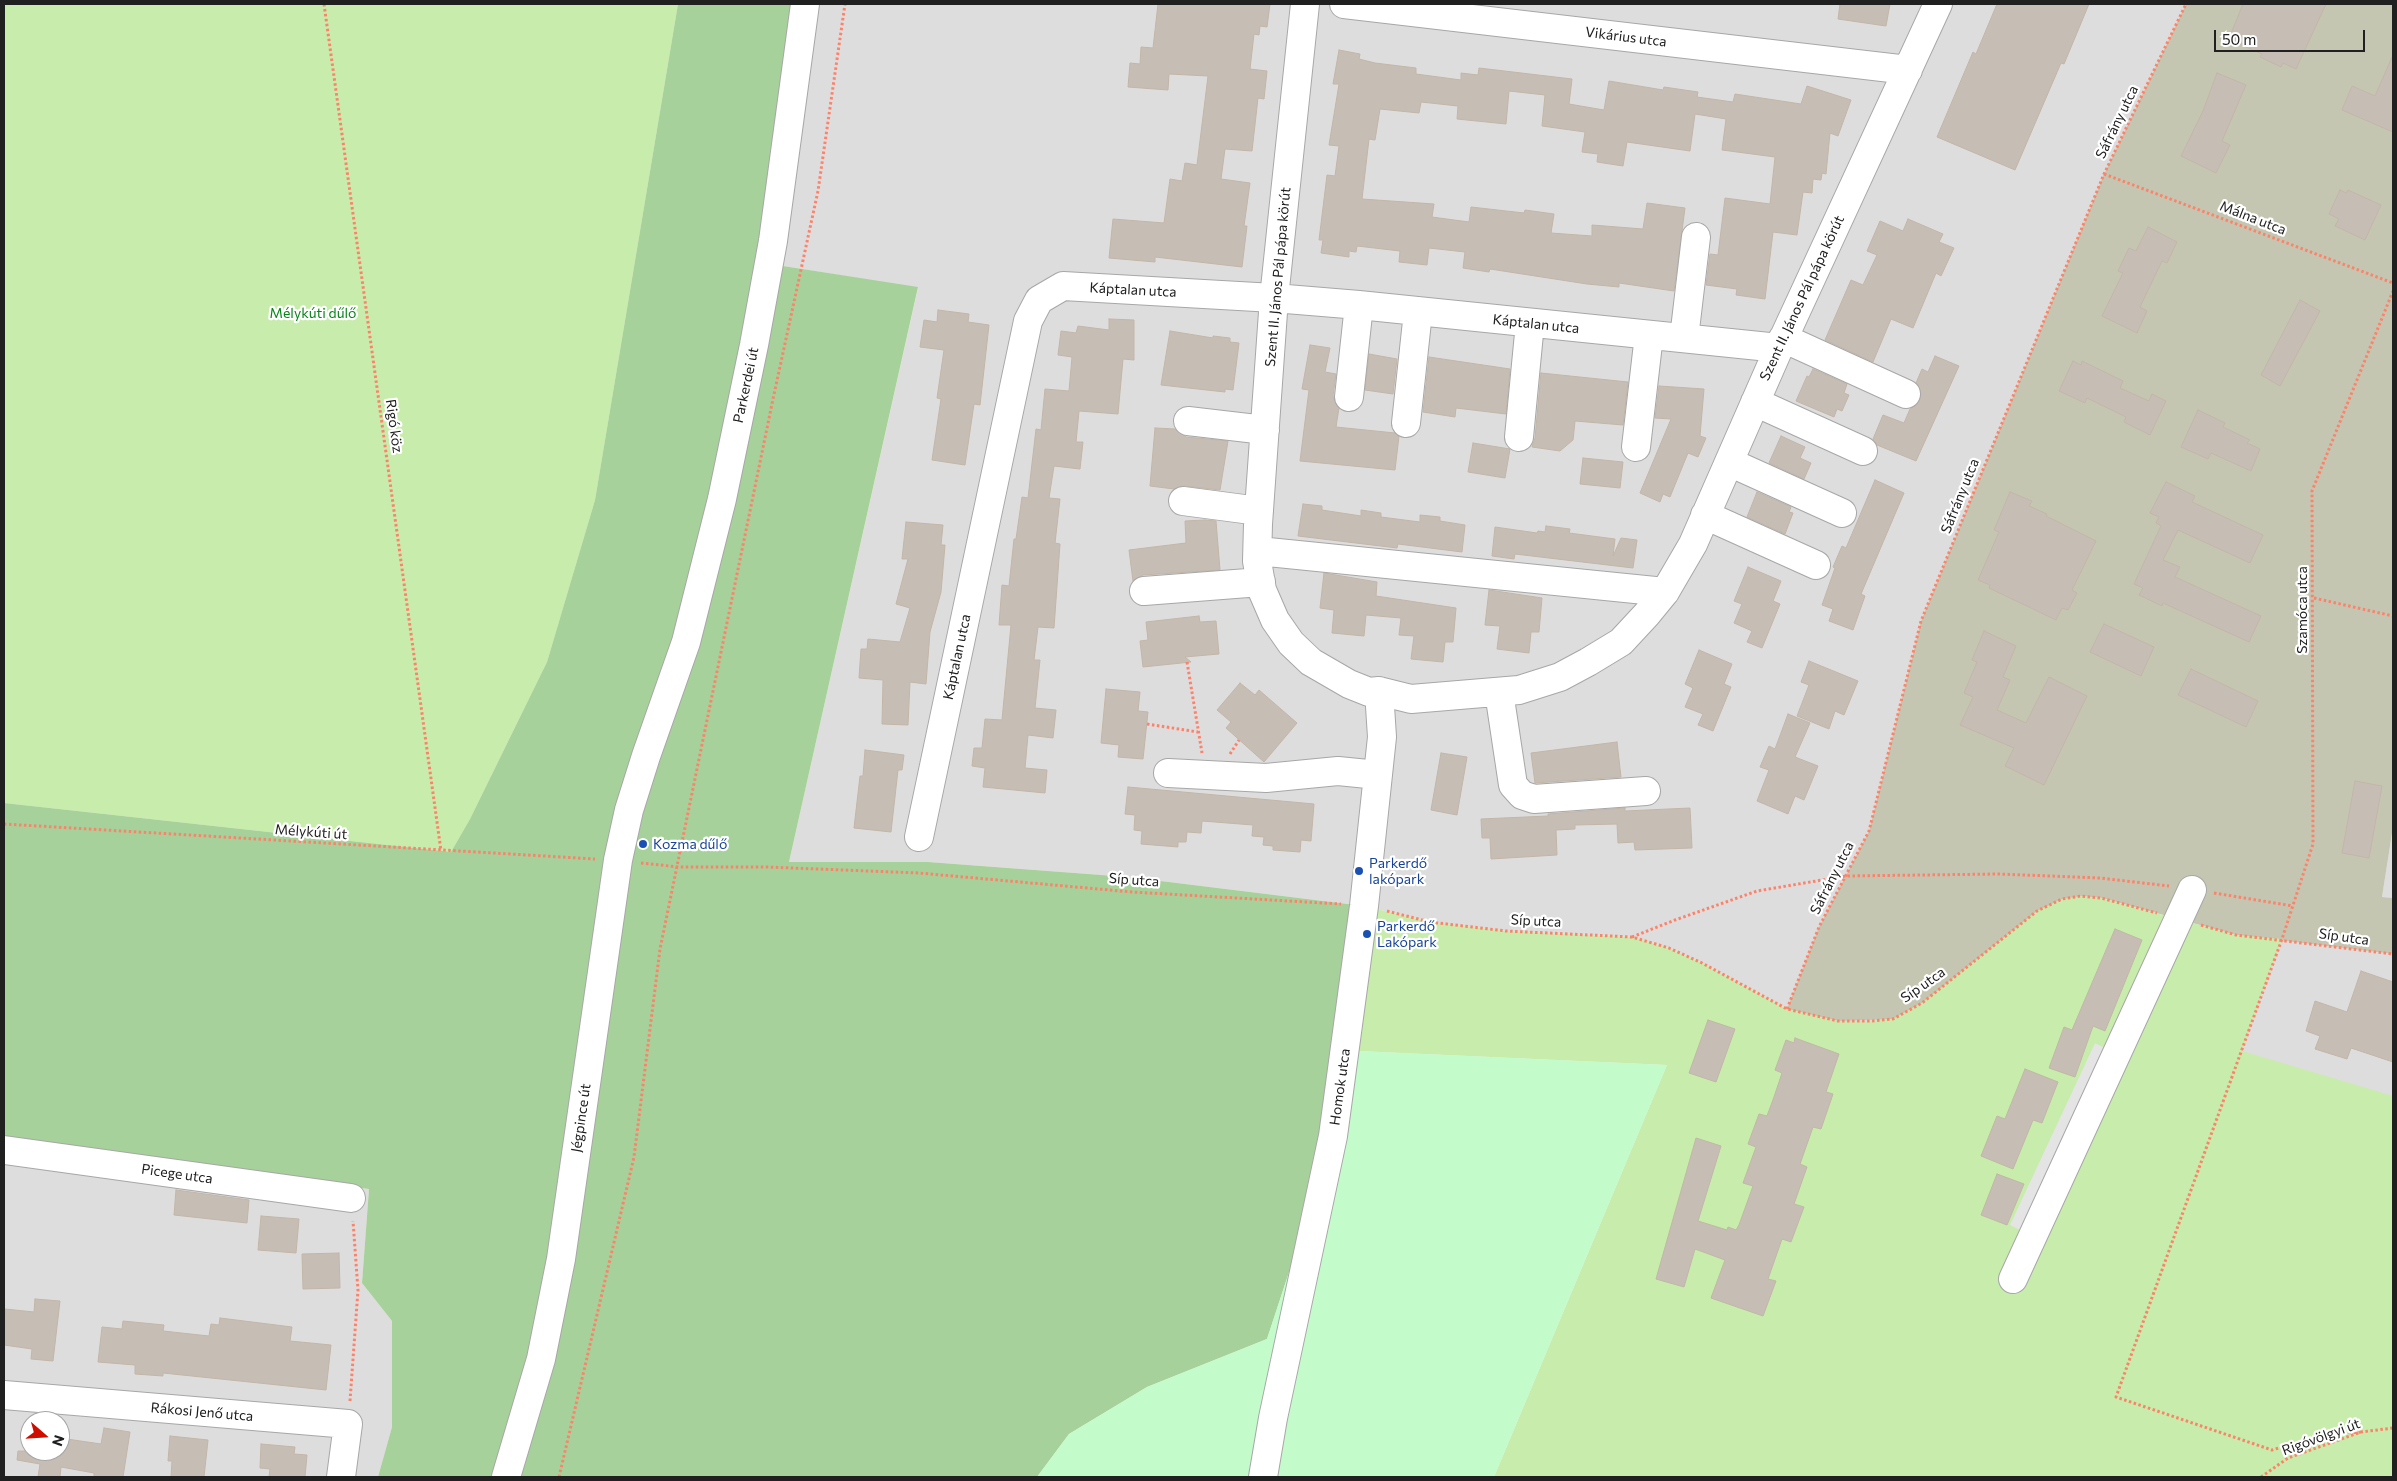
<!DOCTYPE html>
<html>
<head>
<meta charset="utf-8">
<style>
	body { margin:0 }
	#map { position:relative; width:2397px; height:1481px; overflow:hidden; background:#f1eee6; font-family:Commissioner,sans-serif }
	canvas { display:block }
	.frame { position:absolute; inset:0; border:5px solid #202020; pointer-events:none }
	.north { position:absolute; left:20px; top:1411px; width:50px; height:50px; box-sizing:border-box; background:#fff; border:1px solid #a6a6a6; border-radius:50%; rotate:109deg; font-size:14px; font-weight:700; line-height:20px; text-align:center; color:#202020 }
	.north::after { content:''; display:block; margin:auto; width:18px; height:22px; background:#d00c00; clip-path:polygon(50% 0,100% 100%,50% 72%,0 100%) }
	.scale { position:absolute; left:2214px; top:30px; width:151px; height:22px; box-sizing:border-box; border:2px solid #202020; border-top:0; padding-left:6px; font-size:15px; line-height:18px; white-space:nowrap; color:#202020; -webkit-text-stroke:4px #fff; paint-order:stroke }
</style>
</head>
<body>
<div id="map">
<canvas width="2397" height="1481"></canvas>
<div class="frame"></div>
<div class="north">N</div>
<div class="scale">50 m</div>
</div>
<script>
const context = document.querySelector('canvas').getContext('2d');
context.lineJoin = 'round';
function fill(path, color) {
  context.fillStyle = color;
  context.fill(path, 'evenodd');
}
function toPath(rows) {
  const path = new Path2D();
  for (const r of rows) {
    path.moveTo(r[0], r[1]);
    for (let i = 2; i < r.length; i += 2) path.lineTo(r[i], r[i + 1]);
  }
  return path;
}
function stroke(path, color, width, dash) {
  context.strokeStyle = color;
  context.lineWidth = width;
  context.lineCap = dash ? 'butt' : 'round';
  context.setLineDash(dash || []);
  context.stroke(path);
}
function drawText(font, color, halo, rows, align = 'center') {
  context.font = font + ' Commissioner,sans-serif';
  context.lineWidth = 4.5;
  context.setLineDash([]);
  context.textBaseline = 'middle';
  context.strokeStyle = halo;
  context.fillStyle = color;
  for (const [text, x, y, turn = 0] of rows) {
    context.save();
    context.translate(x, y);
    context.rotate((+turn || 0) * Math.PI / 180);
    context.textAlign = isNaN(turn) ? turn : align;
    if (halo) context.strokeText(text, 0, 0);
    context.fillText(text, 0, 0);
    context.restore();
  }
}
fill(toPath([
	[819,4,2186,4,2104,174,1921,621,1869,831,1819,927,2236,935,2393,954,2393,1477,1787,1009,1702,963,1669,948,1632,937,1506,931,1430,922,1364,906,1128,877,928,862,789,862,918,288,783,266],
	[2393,827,2393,898,2382,897],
	[4,1139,369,1189,362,1283,392,1321,392,1427,378,1477,4,1477],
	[30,1421,60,1421,60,1451,30,1451]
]), '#dedddd');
fill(toPath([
	[2186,4,2393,4,2393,827,2382,897,2393,898,2393,954,2236,935,2102,898,2080,896,1950,982,1922,1003,1893,1019,1838,1021,1787,1009,1819,927,1869,831,1921,621,2104,174]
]), '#c5c6b1');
fill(toPath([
	[4,4,678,4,595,500,547,662,470,819,451,852,4,803],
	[2081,896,2101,898,2236,935,2282,939,2242,1051,2393,1096,2393,1477,1494,1477,1667,1065,1336,1050,1364,906,1430,922,1506,931,1632,937,1669,948,1702,963,1787,1009,1838,1021,1872,1021,1893,1019,1922,1003,2037,911,2062,899]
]), '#c7ecab');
fill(toPath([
	[678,4,819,4,783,266,918,287,789,862,928,862,1128,877,1364,906,1315,1162,1293,1260,1267,1339,1147,1387,1069,1434,1037,1477,378,1477,392,1427,392,1321,362,1283,369,1189,4,1139,4,803,451,852,470,819,547,662,595,500]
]), '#a7d19a');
fill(toPath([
	[1336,1050,1667,1065,1494,1477,1037,1477,1069,1434,1147,1387,1267,1339,1293,1260,1315,1162]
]), '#c3fbcb');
fill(toPath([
	[2095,1043,2109,1050,2024,1232,2010,1225]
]), '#e4e4e4');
const building = toPath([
	[1158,4,1270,4,1267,27,1260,26,1259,35,1254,34,1250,69,1267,71,1264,99,1258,98,1252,151,1225,149,1221,179,1250,183,1244,226,1247,226,1242,267,1155,257,1155,262,1109,258,1113,219,1164,223,1170,179,1182,181,1185,163,1197,165,1208,76,1169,74,1168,90,1128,87,1130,63,1140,64,1141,47,1153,48,1158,4],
	[1840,4,1890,4,1886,26,1838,19,1840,4],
	[1997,4,2089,4,2064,64,2061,63,2015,170,1937,137,1973,52,1976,54,1997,4],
	[2243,4,2326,4,2296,69,2283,63,2281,67,2260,57,2262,54,2239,44,2241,40,2230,36,2243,4],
	[1339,50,1360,54,1359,59,1375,63,1416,68,1416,74,1461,80,1461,73,1478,75,1479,68,1572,79,1569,104,1604,110,1609,81,1663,90,1664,87,1698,92,1697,97,1733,102,1735,94,1801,104,1807,86,1851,100,1838,136,1830,133,1826,174,1822,173,1821,180,1813,179,1812,193,1803,192,1797,235,1773,232,1765,299,1736,295,1737,289,1706,285,1710,254,1718,255,1725,198,1770,204,1775,157,1722,150,1726,119,1695,114,1690,151,1627,142,1623,166,1597,162,1598,154,1582,152,1585,132,1542,126,1545,95,1509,91,1506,124,1457,119,1458,106,1421,102,1419,113,1380,109,1375,140,1369,139,1362,199,1434,204,1432,217,1469,222,1471,207,1524,213,1525,210,1554,214,1551,233,1592,236,1592,225,1643,229,1647,203,1685,208,1674,291,1619,283,1619,287,1587,284,1490,269,1489,272,1463,268,1465,252,1429,248,1427,265,1399,262,1400,251,1357,246,1356,252,1349,251,1349,257,1321,253,1323,240,1319,240,1327,175,1335,176,1339,146,1329,145,1339,84,1333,84,1339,50],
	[2393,55,2393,132,2342,110,2352,86,2375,96,2393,55],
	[2217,73,2246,85,2222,141,2230,145,2216,173,2181,156,2203,111,2217,73],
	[2340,190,2346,193,2348,190,2381,205,2365,240,2335,226,2339,219,2329,214,2340,190],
	[1908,219,1943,234,1939,242,1954,248,1941,276,1936,273,1913,328,1891,319,1873,362,1825,340,1851,280,1863,285,1877,255,1867,251,1880,221,1903,231,1908,219],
	[2148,227,2177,242,2167,263,2162,261,2140,307,2147,311,2137,333,2102,316,2123,273,2118,271,2129,248,2136,251,2148,227],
	[2300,300,2320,311,2280,386,2261,375,2300,300],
	[938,310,969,314,968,322,989,325,980,405,974,404,965,465,932,460,941,399,937,398,944,350,920,347,924,320,937,322,938,310],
	[1109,319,1134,320,1134,360,1123,359,1118,414,1079,411,1076,442,1083,442,1080,469,1054,466,1049,498,1060,499,1055,543,1060,544,1054,628,1038,627,1034,660,1040,660,1035,708,1056,710,1053,738,1028,735,1025,768,1047,770,1045,793,983,787,985,768,972,766,974,748,982,748,985,719,1002,720,1011,625,999,625,1002,585,1009,586,1014,539,1016,539,1022,497,1028,498,1036,429,1041,430,1045,389,1069,391,1072,357,1058,355,1061,331,1076,333,1078,326,1109,330,1109,319],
	[1170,331,1213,338,1213,336,1230,338,1230,342,1239,343,1233,390,1225,389,1225,392,1161,385,1170,331],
	[1310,345,1330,348,1325,372,1336,374,1333,396,1339,408,1336,427,1395,433,1399,436,1395,470,1300,461,1309,390,1302,389,1310,345],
	[1369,354,1397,359,1393,394,1365,390,1369,354],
	[1935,356,1959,366,1916,461,1877,445,1873,439,1883,415,1904,423,1910,409,1915,406,1920,400,1921,392,1916,383,1922,369,1928,372,1935,356],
	[1429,357,1510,369,1506,414,1456,408,1455,417,1423,412,1429,357],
	[2073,361,2081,365,2082,361,2123,381,2120,388,2149,401,2152,394,2166,401,2150,435,2124,422,2126,417,2087,398,2085,403,2059,391,2073,361],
	[1813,369,1847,384,1844,393,1849,395,1842,411,1837,409,1834,417,1796,401,1807,376,1809,377,1813,369],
	[1541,373,1628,382,1623,425,1575,421,1573,440,1560,451,1532,447,1535,438,1541,373],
	[1659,386,1704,389,1700,436,1706,438,1698,457,1688,453,1670,497,1663,494,1660,502,1640,493,1671,419,1655,418,1659,386],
	[2198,410,2225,423,2223,427,2250,440,2247,443,2260,449,2251,471,2211,453,2208,459,2181,447,2198,410],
	[1155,428,1175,429,1186,437,1228,441,1220,490,1185,486,1174,489,1150,486,1155,428],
	[1781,436,1805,447,1800,458,1811,463,1804,479,1769,463,1781,436],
	[1473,443,1510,449,1505,478,1468,472,1473,443],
	[1583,458,1623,462,1620,488,1580,484,1583,458],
	[1875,480,1904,493,1861,594,1865,596,1853,630,1829,621,1833,609,1822,605,1835,568,1833,567,1842,546,1846,548,1875,480],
	[2166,482,2195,496,2192,502,2263,535,2250,563,2178,530,2163,560,2180,567,2175,577,2261,616,2249,642,2163,603,2162,606,2139,595,2143,588,2134,584,2161,526,2156,523,2159,517,2150,513,2166,482],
	[1757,492,1791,507,1789,512,1793,513,1785,534,1747,517,1757,492],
	[2010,492,2032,501,2029,506,2047,514,2046,516,2096,541,2072,590,2077,593,2068,610,2062,608,2056,620,1989,588,1990,585,1978,580,1999,532,1994,530,2010,492],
	[1303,504,1322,506,1322,510,1361,516,1361,510,1381,513,1381,517,1420,522,1420,515,1440,517,1440,521,1465,525,1462,552,1398,544,1397,548,1298,536,1303,504],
	[1205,520,1216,521,1220,570,1143,575,1133,581,1129,550,1186,543,1185,521,1205,520],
	[906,522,943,525,941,545,945,545,941,592,930,632,926,684,910,682,908,725,882,724,883,680,859,678,861,649,867,649,868,639,900,642,910,608,896,604,908,559,902,559,906,522],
	[1546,526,1570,529,1569,533,1615,539,1613,556,1621,538,1637,540,1633,568,1515,554,1514,559,1492,556,1495,527,1537,533,1538,531,1545,532,1546,526],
	[1748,567,1781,581,1773,601,1780,604,1762,648,1747,642,1752,631,1734,623,1742,604,1734,601,1748,567],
	[1324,573,1377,582,1376,596,1456,608,1453,642,1445,642,1443,662,1411,659,1414,636,1399,635,1401,618,1366,615,1364,636,1332,633,1334,610,1320,608,1324,573],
	[1489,590,1542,598,1539,632,1531,632,1529,653,1497,649,1500,626,1485,625,1489,590],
	[1199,616,1200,622,1216,621,1219,654,1185,657,1191,662,1143,667,1140,641,1148,640,1146,622,1199,616],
	[2104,624,2154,647,2141,676,2090,652,2104,624],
	[1984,631,2016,646,2003,677,2010,680,1997,710,2026,723,2049,677,2087,696,2044,785,2005,766,2014,748,1960,725,1973,697,1964,693,1977,662,1972,660,1984,631],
	[1699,650,1732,664,1724,684,1731,687,1713,731,1698,725,1703,714,1685,707,1693,688,1685,684,1699,650],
	[1809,661,1858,681,1844,715,1835,711,1829,729,1797,716,1809,685,1801,682,1809,661],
	[2191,669,2258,701,2246,727,2178,695,2191,669],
	[1240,683,1255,695,1259,690,1297,723,1264,762,1226,728,1231,722,1217,710,1240,683],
	[1106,689,1140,692,1138,711,1148,712,1143,759,1118,757,1119,745,1101,743,1106,689],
	[1788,714,1810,723,1795,757,1818,766,1804,800,1795,796,1788,814,1757,801,1769,770,1760,767,1769,746,1775,749,1788,714],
	[1617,742,1621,777,1535,783,1531,753,1617,742],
	[865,750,904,755,902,770,898,770,891,832,854,828,860,776,863,776,865,750],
	[1441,753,1467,757,1457,815,1431,810,1441,753],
	[2355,781,2382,786,2369,858,2342,853,2355,781],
	[1128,787,1314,804,1311,841,1301,840,1300,852,1273,850,1273,846,1263,845,1264,837,1252,836,1253,825,1202,821,1201,833,1187,832,1186,842,1178,842,1178,847,1141,844,1142,831,1134,830,1135,815,1125,814,1128,787],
	[1625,808,1625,811,1690,808,1692,848,1635,850,1634,842,1618,843,1617,824,1575,825,1575,829,1556,830,1557,855,1491,859,1490,838,1482,838,1481,819,1548,816,1548,814,1625,808],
	[2115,929,2142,940,2105,1031,2093,1026,2075,1077,2049,1068,2064,1027,2072,1030,2115,929],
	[2361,971,2393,982,2393,1062,2351,1048,2347,1059,2315,1049,2320,1036,2306,1031,2315,1001,2347,1012,2361,971],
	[1708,1020,1735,1029,1716,1082,1689,1073,1708,1020],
	[1795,1038,1839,1054,1826,1092,1833,1094,1821,1129,1813,1127,1800,1164,1807,1167,1794,1204,1804,1207,1791,1242,1782,1239,1768,1279,1776,1281,1763,1316,1711,1298,1725,1260,1695,1249,1684,1287,1656,1279,1696,1138,1721,1146,1698,1221,1727,1230,1728,1227,1736,1230,1739,1225,1753,1186,1743,1183,1756,1147,1748,1144,1759,1114,1767,1116,1774,1097,1782,1073,1775,1070,1786,1040,1794,1043,1795,1038],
	[2025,1069,2058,1082,2042,1123,2033,1120,2013,1169,1981,1156,1997,1116,2005,1119,2025,1069],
	[1997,1174,2024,1184,2007,1225,1981,1215,1997,1174],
	[176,1190,249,1200,247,1223,174,1215,176,1190],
	[261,1216,299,1219,296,1253,258,1250,261,1216],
	[339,1253,340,1288,303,1289,302,1254,339,1253],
	[35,1299,60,1301,53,1361,31,1359,32,1349,4,1345,5,1309,34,1312,35,1299],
	[220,1318,292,1327,290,1341,331,1345,326,1390,163,1373,163,1376,135,1374,135,1365,98,1362,102,1327,122,1329,123,1321,164,1325,163,1331,209,1336,211,1324,219,1325,220,1318],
	[104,1428,130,1432,123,1477,94,1477,94,1473,61,1467,60,1477,38,1477,40,1464,17,1460,18,1451,60,1451,60,1438,101,1444,104,1428],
	[170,1436,208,1440,204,1477,171,1477,172,1461,168,1461,170,1436],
	[261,1444,295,1447,294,1454,307,1455,305,1477,269,1477,270,1469,260,1468,261,1444]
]);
fill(building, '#c6beb5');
stroke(building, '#c3b6a8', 1);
const minor = toPath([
	[1305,4,1274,298,1258,524,1257,561,1262,590,1275,620,1291,643,1311,662,1349,684,1369,692,1379,691,1411,699,1519,690,1560,677,1588,662,1621,642,1647,614,1665,592,1693,544,1779,348,1938,4],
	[1344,4,1908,70],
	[1684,338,1696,237],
	[1783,338,1906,394],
	[1349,397,1359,305],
	[1755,402,1863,451],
	[1188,421,1265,430],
	[1406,423,1418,312],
	[1519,437,1530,323],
	[1636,447,1649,335],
	[1729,462,1842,513],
	[1183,501,1259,511],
	[1705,515,1816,565],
	[1258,551,1665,592],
	[1144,591,1261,582],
	[1499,692,1513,785,1522,795,1534,799,1646,791],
	[1168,773,1266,778,1338,771,1378,775],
	[919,837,1028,321,1039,300,1063,286,1274,298,1359,305,1779,348],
	[4,1150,351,1198],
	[2013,1279,2192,890],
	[4,1395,348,1424,341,1477],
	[506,1477,541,1359,561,1259,618,860,629,810,646,756,686,642,722,499,754,345,773,241,805,4],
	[1263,1477,1273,1418,1333,1136,1364,906,1382,737,1379,691]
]);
stroke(minor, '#a7a7a7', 30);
stroke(toPath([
	[324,4,441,851],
	[2104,174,2393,283],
	[2314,598,2393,616],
	[1187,662,1202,753],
	[1147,724,1198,732],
	[1230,754,1239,740],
	[4,824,595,859],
	[641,863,679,867,767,867,919,873,1132,892,1341,904],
	[2214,893,2293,906],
	[1387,911,1430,922,1506,931,1632,937,1669,948,1702,963,1787,1009,1838,1021,1872,1021,1893,1019,1922,1003,2037,911,2062,899,2081,896,2101,898,2157,913],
	[2201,925,2236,935,2393,954],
	[1632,937,1675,920,1757,891,1846,876,1999,874,2100,878,2169,886],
	[1787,1009,1819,927,1869,831,1921,621,2104,174,2186,4],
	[350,1401,358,1290,353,1221],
	[2361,1432,2326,1434,2272,1450,2116,1397,2282,939,2313,844,2312,491,2393,291],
	[559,1477,634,1157,660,949,773,399,818,191,845,4],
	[2261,1477,2288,1458,2361,1432,2393,1428]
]), '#fe826a', 3, [2.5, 2.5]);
stroke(minor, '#fff', 28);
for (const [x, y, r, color] of [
	[643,844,5,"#1a4fb4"],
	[1359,871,5,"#1a4fb4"],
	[1367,934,5,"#1a4fb4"]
]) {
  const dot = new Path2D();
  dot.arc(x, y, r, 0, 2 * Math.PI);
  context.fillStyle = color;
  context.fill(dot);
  stroke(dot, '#fff', 2);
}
drawText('14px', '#202020', '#fff', [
	["Vikárius utca",1626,37,7],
	["Sáfrány utca",2117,122,-64],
	["Málna utca",2253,218,21],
	["Szent II. János Pál pápa körút",1278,277,-85],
	["Káptalan utca",1133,290,3],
	["Szent II. János Pál pápa körút",1802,298,-65],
	["Káptalan utca",1536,324,6],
	["Parkerdei út",746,385,-78],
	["Rigó köz",394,426,82],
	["Sáfrány utca",1960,496,-68],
	["Szamóca utca",2302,610,-90],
	["Káptalan utca",957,657,-78],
	["Mélykúti út",311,832,4],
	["Sáfrány utca",1832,878,-63],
	["Síp utca",1134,880,4],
	["Síp utca",1536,921,3],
	["Síp utca",2344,937,8],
	["Síp utca",1923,985,-35],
	["Homok utca",1340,1087,-82],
	["Jégpince út",581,1118,-82],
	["Picege utca",177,1174,8],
	["Rákosi Jenő utca",202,1412,5],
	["Rigóvölgyi út",2321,1437,-20]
]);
drawText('14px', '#09841a', '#fff', [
	["Mélykúti dűlő",313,313]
]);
drawText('14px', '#164399', '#fff', [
	["Kozma dűlő",653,844],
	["Parkerdő",1369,863],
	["lakópark",1369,879],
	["Parkerdő",1377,926],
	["Lakópark",1377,942]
], 'left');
</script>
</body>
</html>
